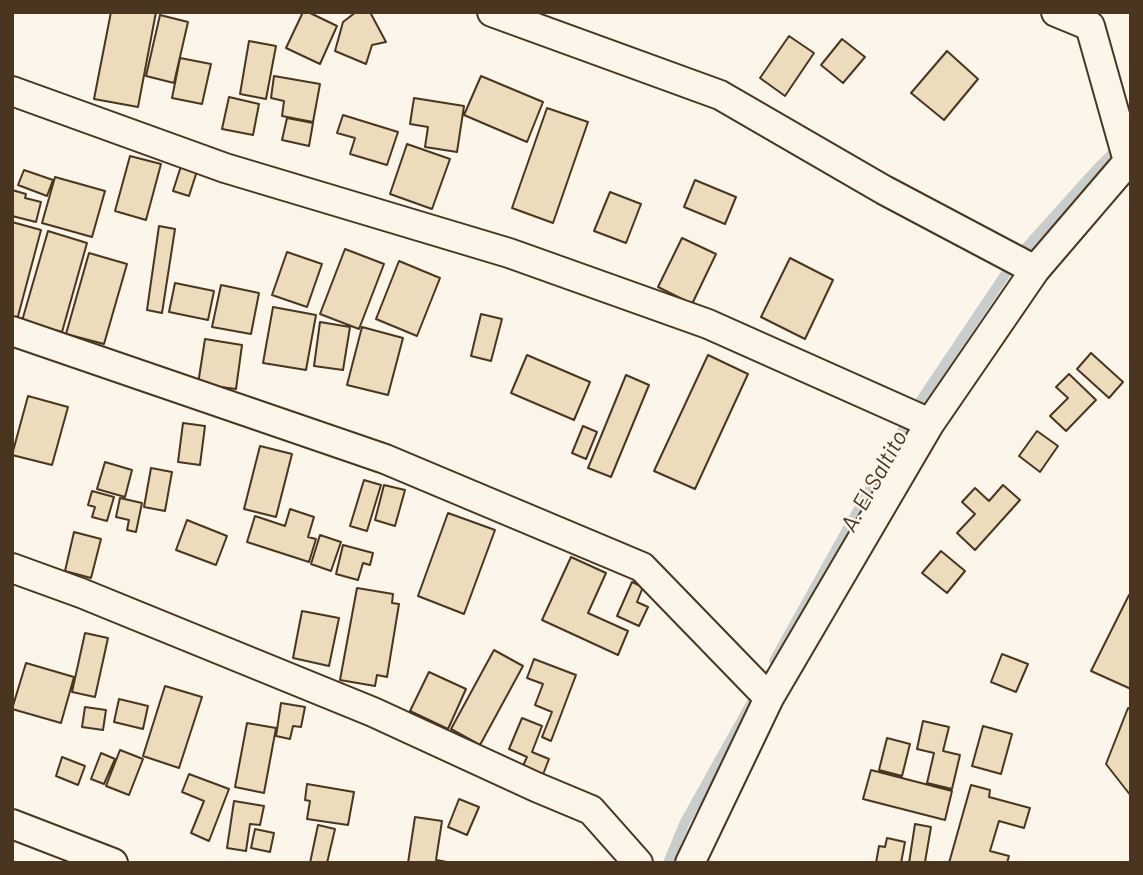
<!DOCTYPE html>
<html>
<head>
<meta charset="utf-8">
<style>
	body { margin:0 }
	#map { position:relative; width:1143px; height:875px; overflow:hidden; background:#fbf6e9; font-family:Barlow,sans-serif }
	canvas { display:block }
	.frame { position:absolute; inset:0; border:14px solid #4a3520; pointer-events:none }
</style>
</head>
<body>
<div id="map">
<canvas width="1143" height="875"></canvas>
<div class="frame"></div>
</div>
<script>
const context = document.querySelector('canvas').getContext('2d');
context.lineJoin = 'round';
function toPath(rows) {
  const path = new Path2D();
  for (const r of rows) {
    path.moveTo(r[0], r[1]);
    for (let i = 2; i < r.length; i += 2) path.lineTo(r[i], r[i + 1]);
  }
  return path;
}
function stroke(path, color, width, dash) {
  context.strokeStyle = color;
  context.lineWidth = width;
  context.lineCap = dash ? 'butt' : 'round';
  context.setLineDash(dash || []);
  context.stroke(path);
}
function fill(path, color) {
  context.fillStyle = color;
  context.fill(path, 'evenodd');
}
function drawText(font, color, halo, rows, align = 'center') {
  context.font = font + ' Barlow,sans-serif';
  context.lineWidth = 5;
  context.setLineDash([]);
  context.textBaseline = 'middle';
  context.strokeStyle = halo;
  context.fillStyle = color;
  for (const [text, x, y, turn = 0] of rows) {
    context.save();
    context.translate(x, y);
    context.rotate((+turn || 0) * Math.PI / 180);
    context.textAlign = isNaN(turn) ? turn : align;
    if (halo) context.strokeText(text, 0, 0);
    context.fillText(text, 0, 0);
    context.restore();
  }
}
stroke(toPath([
	[774,661,911,415,1015,260,1095,171,1119,147],
	[668,863,685,822,757,693]
]), '#c9cecd', 10);
const building = toPath([
	[111,12,156,12,138,107,94,99,111,12],
	[303,12,308,12,337,26,320,64,286,48,303,12],
	[356,12,370,12,386,42,372,45,366,64,335,51,343,22,356,12],
	[160,15,188,22,174,83,146,76,160,15],
	[789,36,814,53,785,96,760,78,789,36],
	[842,39,865,57,843,83,821,65,842,39],
	[249,41,276,46,266,99,240,94,249,41],
	[947,51,978,79,944,120,911,93,947,51],
	[180,58,211,64,202,104,172,98,180,58],
	[274,76,320,84,313,122,282,116,284,101,271,98,274,76],
	[481,76,543,102,527,142,464,115,481,76],
	[229,97,259,104,253,135,222,129,229,97],
	[414,98,464,106,457,152,425,147,428,127,410,124,414,98],
	[547,108,588,122,553,223,512,208,547,108],
	[343,115,398,132,387,165,350,154,355,138,337,133,343,115],
	[287,118,313,123,309,146,282,140,287,118],
	[407,144,450,159,432,209,390,194,407,144],
	[130,156,161,164,146,220,115,211,130,156],
	[181,166,197,171,189,196,173,191,181,166],
	[24,170,53,180,47,196,18,185,24,170],
	[55,177,105,191,92,237,42,223,55,177],
	[695,180,736,197,725,224,684,207,695,180],
	[12,190,26,194,25,198,41,202,36,222,12,216,12,190],
	[610,192,641,204,626,243,594,231,610,192],
	[12,222,41,230,17,320,12,319,12,222],
	[159,226,175,229,162,313,147,310,159,226],
	[48,231,87,243,62,332,22,321,48,231],
	[682,238,716,254,692,304,658,287,682,238],
	[345,249,384,264,359,329,320,314,345,249],
	[287,252,322,264,307,307,272,295,287,252],
	[89,253,127,264,104,344,66,334,89,253],
	[790,258,833,280,805,339,761,317,790,258],
	[399,261,440,278,417,336,376,319,399,261],
	[175,283,214,291,208,320,169,312,175,283],
	[221,285,259,293,251,334,212,327,221,285],
	[273,307,316,315,306,370,263,363,273,307],
	[481,314,502,319,491,361,471,356,481,314],
	[320,322,350,327,343,370,314,366,320,322],
	[362,327,403,338,388,395,347,385,362,327],
	[205,339,242,345,236,389,198,384,205,339],
	[1091,353,1123,382,1109,398,1077,369,1091,353],
	[527,355,590,382,574,420,511,393,527,355],
	[708,355,748,374,695,489,654,471,708,355],
	[1069,374,1096,400,1066,431,1050,416,1068,398,1056,387,1069,374],
	[626,375,649,385,611,477,588,468,626,375],
	[28,396,68,407,52,465,12,455,28,396],
	[183,423,205,426,200,465,178,462,183,423],
	[583,426,597,432,586,459,572,453,583,426],
	[1037,431,1058,446,1040,472,1019,456,1037,431],
	[260,446,292,454,276,517,244,509,260,446],
	[105,462,132,470,125,497,97,489,105,462],
	[151,468,172,472,165,511,144,507,151,468],
	[364,480,381,485,367,531,350,526,364,480],
	[384,485,405,490,395,526,375,520,384,485],
	[1003,485,1020,500,975,550,957,533,975,514,962,502,975,488,989,501,1003,485],
	[92,491,114,497,107,521,92,517,95,507,88,505,92,491],
	[120,498,142,503,136,532,127,530,129,520,116,517,120,498],
	[290,509,314,517,308,537,316,539,309,562,247,542,255,516,285,526,290,509],
	[448,513,495,530,464,614,418,596,448,513],
	[187,520,227,536,216,565,176,550,187,520],
	[74,532,101,539,91,578,65,571,74,532],
	[320,535,341,542,331,571,311,564,320,535],
	[343,545,373,553,370,565,363,563,358,580,336,574,343,545],
	[941,551,965,571,947,593,922,573,941,551],
	[571,557,606,573,588,613,628,631,618,655,542,620,571,557],
	[632,582,643,587,637,602,648,607,639,626,617,616,632,582],
	[357,588,393,594,392,603,399,604,387,677,377,675,375,686,340,680,357,588],
	[1129,595,1131,596,1131,689,1091,671,1129,595],
	[302,611,339,618,329,666,293,658,302,611],
	[85,633,108,638,95,697,72,692,85,633],
	[494,650,523,666,480,745,451,729,494,650],
	[1002,654,1028,664,1016,692,991,682,1002,654],
	[534,659,576,675,551,741,542,737,552,712,535,705,543,684,527,678,534,659],
	[26,663,74,677,61,723,12,709,26,663],
	[429,672,466,689,448,729,410,711,429,672],
	[165,686,202,697,179,768,143,756,165,686],
	[119,699,148,706,143,729,114,722,119,699],
	[281,703,305,707,301,727,293,726,290,739,276,736,281,703],
	[85,707,106,710,103,730,82,727,85,707],
	[1128,708,1131,709,1131,796,1106,764,1128,708],
	[522,718,542,726,532,752,549,759,542,777,522,768,527,757,509,749,522,718],
	[923,721,949,727,943,751,960,755,952,789,927,783,934,753,917,749,923,721],
	[247,723,276,728,264,793,235,787,247,723],
	[983,726,1012,734,1001,774,972,766,983,726],
	[887,738,910,744,902,776,879,770,887,738],
	[120,750,143,759,129,795,106,786,120,750],
	[101,753,115,759,104,784,91,779,101,753],
	[62,757,85,766,78,785,56,776,62,757],
	[871,770,952,791,945,820,863,799,871,770],
	[189,774,229,789,209,841,191,833,204,801,182,792,189,774],
	[307,784,354,792,348,825,307,819,310,801,305,800,307,784],
	[971,785,990,790,989,797,1030,808,1024,828,999,821,990,851,1009,856,1007,863,949,863,971,785],
	[459,799,479,807,467,835,448,827,459,799],
	[234,801,264,806,260,825,250,824,246,851,227,848,234,801],
	[415,817,442,821,436,860,453,863,408,863,415,817],
	[915,824,931,827,925,862,932,863,909,863,915,824],
	[318,825,335,829,327,863,310,863,318,825],
	[255,829,274,833,270,852,251,848,255,829],
	[887,838,905,842,901,863,876,863,879,846,885,847,887,838]
]);
fill(building, '#ecdcbc');
stroke(building, '#4a3520', 2);
const minor = toPath([
	[492,12,720,95,884,190,1035,270],
	[1056,12,1090,26,1128,161],
	[12,91,225,168,509,253,708,324,930,423],
	[12,331,385,459,642,567,769,698],
	[12,568,81,593,373,712,536,787,591,810,638,863],
	[12,824,113,863],
	[690,863,769,698,930,423,1035,270,1131,158]
]);
stroke(minor, '#4a3520', 32);
stroke(minor, '#fbf6e9', 28);
drawText('italic 23px', '#4a3520', '#fbf6e9', [
	["A. El Saltito",874,481,-61]
]);
</script>
</body>
</html>
